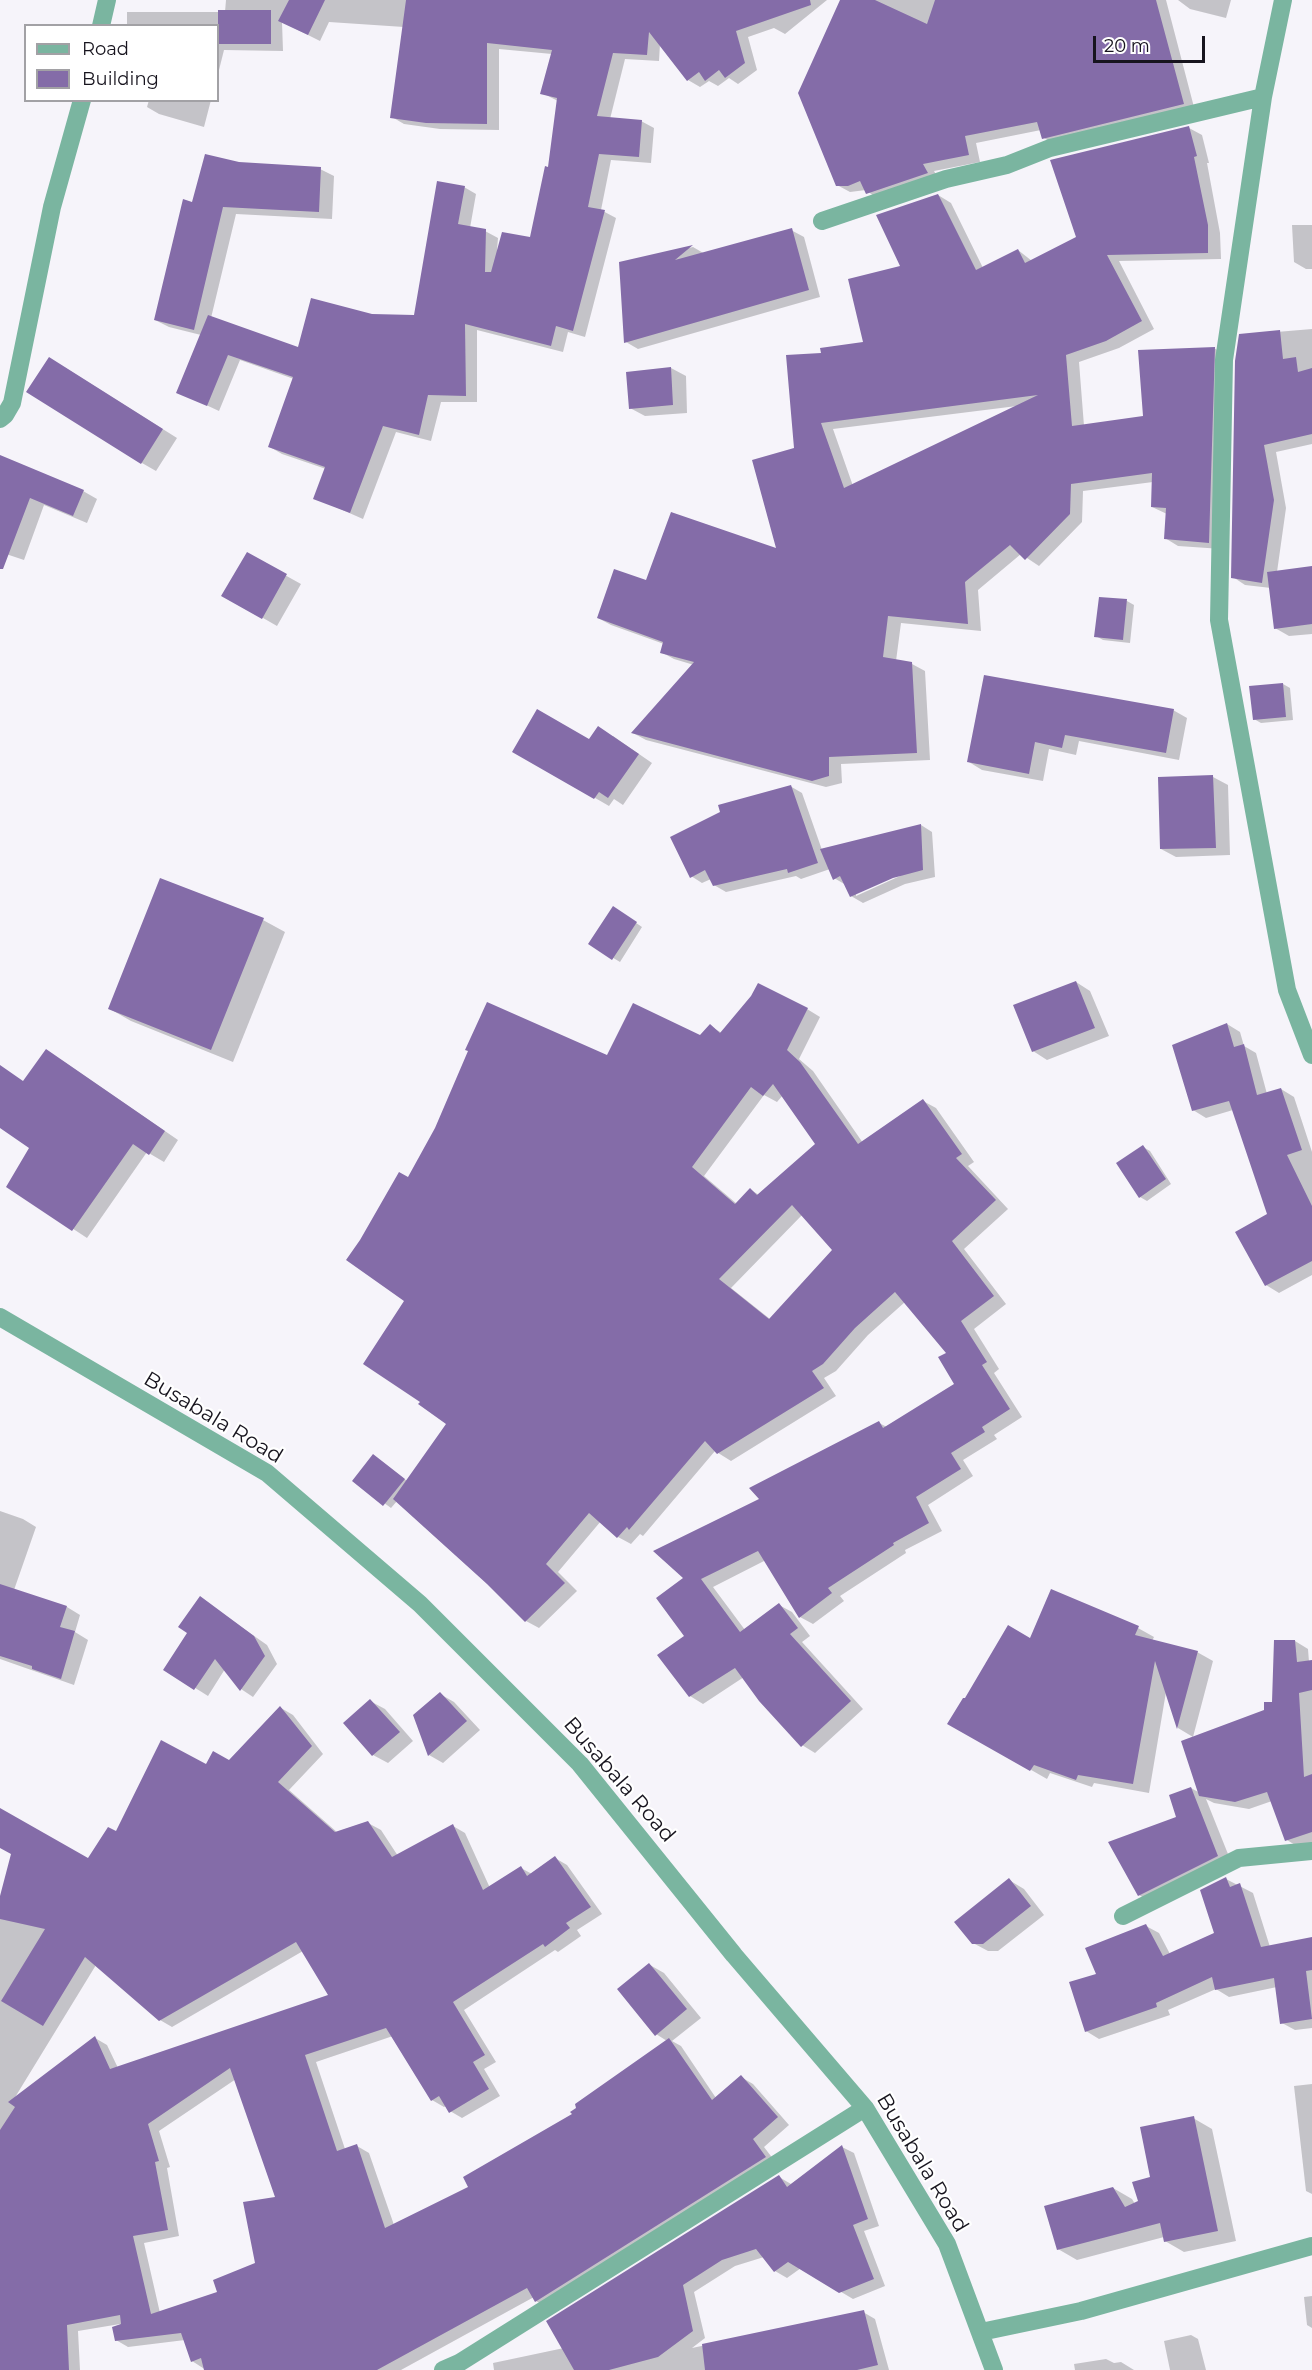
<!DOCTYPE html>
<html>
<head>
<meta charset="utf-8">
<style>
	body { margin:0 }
	#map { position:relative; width:1312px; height:2370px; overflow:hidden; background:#f6f4fa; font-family:Montserrat,sans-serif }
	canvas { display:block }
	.legend { position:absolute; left:24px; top:24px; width:195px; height:78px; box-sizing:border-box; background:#fff; border:2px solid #a2a1a5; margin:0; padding:8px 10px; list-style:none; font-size:18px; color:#17141e }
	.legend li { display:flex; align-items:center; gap:12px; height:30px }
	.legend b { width:30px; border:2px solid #a2a1a5 }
	.scale { position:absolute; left:1093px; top:36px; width:112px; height:27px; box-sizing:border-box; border:3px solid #17141e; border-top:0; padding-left:8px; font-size:18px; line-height:21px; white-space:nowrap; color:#17141e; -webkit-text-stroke:4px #fff; paint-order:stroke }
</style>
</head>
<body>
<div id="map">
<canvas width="1312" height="2370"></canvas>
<ul class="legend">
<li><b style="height:8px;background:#7ab5a0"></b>Road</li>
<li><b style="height:16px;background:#846ca8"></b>Building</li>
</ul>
<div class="scale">20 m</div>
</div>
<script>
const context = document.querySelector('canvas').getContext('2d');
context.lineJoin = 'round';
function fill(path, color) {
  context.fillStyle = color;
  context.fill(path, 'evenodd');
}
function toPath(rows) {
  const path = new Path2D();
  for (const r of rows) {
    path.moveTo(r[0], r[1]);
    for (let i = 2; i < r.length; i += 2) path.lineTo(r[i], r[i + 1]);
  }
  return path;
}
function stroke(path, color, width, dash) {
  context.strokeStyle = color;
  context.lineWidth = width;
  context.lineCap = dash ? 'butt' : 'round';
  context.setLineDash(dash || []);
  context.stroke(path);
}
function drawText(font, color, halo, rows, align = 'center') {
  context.font = font + ' Montserrat,sans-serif';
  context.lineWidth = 4.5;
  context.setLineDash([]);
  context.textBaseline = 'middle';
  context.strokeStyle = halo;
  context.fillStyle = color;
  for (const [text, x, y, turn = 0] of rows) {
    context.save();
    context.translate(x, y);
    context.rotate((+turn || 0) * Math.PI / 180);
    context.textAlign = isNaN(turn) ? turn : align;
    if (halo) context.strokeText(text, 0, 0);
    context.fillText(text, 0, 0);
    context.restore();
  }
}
fill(toPath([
	[226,0,827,0,785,34,774,28,748,37,757,70,738,84,729,78,718,86,709,81,700,87,688,80,660,44,659,61,625,59,610,119,641,121,654,128,651,163,611,160,601,210,616,218,585,337,568,332,563,352,477,330,477,402,441,402,431,441,396,432,363,519,315,498,326,469,282,454,270,447,294,379,240,360,219,411,178,392,201,335,169,327,155,320,193,203,238,164,320,169,334,176,332,219,236,214,211,318,299,349,372,315,416,316,464,187,476,194,470,228,485,231,498,238,497,250,532,239,549,168,558,101,542,93,552,54,499,49,499,130,440,129,404,124,392,117,404,27,329,22,320,41,282,22,283,51,224,50,218,74,218,26,127,26,127,12,225,12],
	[842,0,1166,0,1195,111,1056,145,1044,138,1041,130,976,143,980,162,934,171,939,180,879,200,866,190,850,192,837,185],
	[1178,0,1231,0,1226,18,1190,9],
	[149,100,211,100,204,127,159,114,147,107],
	[1189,128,1202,135,1209,163,1207,163,1220,233,1221,259,1119,261,1154,329,1119,348,1079,362,1084,426,1144,417,1214,348,1227,356,1222,549,1178,546,1165,538,1167,514,1152,507,1153,482,1083,491,1082,522,1039,566,1021,554,978,590,981,631,901,623,896,661,912,664,925,671,930,760,841,764,842,783,826,787,646,740,633,733,694,665,674,659,661,652,664,644,611,625,598,618,647,582,778,551,796,450,823,354,865,344,938,195,951,203,983,268,1018,250,1032,261,1078,238],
	[1017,406,853,486,833,429],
	[1292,225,1312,225,1312,269,1306,269,1294,262],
	[791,230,804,237,820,297,638,349,626,342,620,264,693,247,705,254],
	[1312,329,1312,444,1276,452,1286,508,1277,572,1312,567,1312,634,1289,636,1275,628,1271,588,1245,585,1233,577,1241,335],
	[64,367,177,438,156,471,142,463],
	[671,368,686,376,687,413,645,416,630,408,628,374],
	[0,457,83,491,97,499,87,523,44,505,24,560,0,552],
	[247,554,301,584,277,626,223,595],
	[1101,598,1127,601,1134,605,1130,643,1103,640,1096,636],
	[985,677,1173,710,1187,718,1179,760,1079,741,1076,755,1049,749,1043,781,982,770,969,762],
	[1283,684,1290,688,1293,720,1261,723,1254,719],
	[613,736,652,763,623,805,614,799,609,806,514,751],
	[1213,777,1228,785,1230,855,1176,857,1161,849],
	[790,786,802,793,822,850,921,825,932,832,935,877,905,884,863,903,851,896,846,885,834,878,830,869,801,879,796,876,726,892,714,885,711,879,702,883,691,876],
	[899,873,900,876,856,896,856,893],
	[620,912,642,927,620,962,590,944],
	[263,920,285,932,233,1062,131,1021,110,1009],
	[1076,982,1090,991,1109,1036,1047,1060,1033,1051],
	[807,1009,820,1017,799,1059,813,1071,863,1143,923,1101,936,1108,974,1162,968,1166,1008,1209,964,1249,1006,1304,974,1329,999,1369,994,1373,1022,1417,994,1435,997,1439,963,1460,973,1476,928,1505,942,1531,905,1550,906,1553,840,1596,844,1601,813,1624,800,1617,766,1560,713,1587,745,1630,779,1605,792,1612,810,1636,802,1642,863,1709,815,1753,802,1745,744,1677,703,1704,690,1696,685,1578,761,1500,879,1423,887,1427,956,1384,948,1353,905,1302,868,1335,836,1371,824,1378,836,1396,731,1461,715,1451,643,1536,640,1534,631,1544,618,1537,601,1521,558,1572,577,1591,539,1628,526,1621,488,1583,397,1501,391,1508,354,1481,380,1460,407,1481,448,1424,406,1301,408,1179,608,1057,700,1037,710,1026,722,1033],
	[764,1095,777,1102,783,1095,817,1145,759,1195,751,1190,737,1204,704,1176],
	[803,1214,834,1250,770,1319,731,1288],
	[1227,1024,1240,1032,1244,1046,1256,1053,1267,1094,1281,1089,1294,1097,1312,1152,1312,1275,1279,1293,1266,1285,1269,1215,1233,1110,1206,1118,1193,1110],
	[60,1059,178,1140,164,1162,147,1152,87,1238,8,1186,31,1148,0,1127,0,1067,29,1086],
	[1143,1147,1150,1151,1171,1184,1147,1201,1140,1197],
	[0,1511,23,1519,36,1527,14,1590,67,1607,80,1615,75,1632,88,1640,74,1685,0,1659],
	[200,1598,267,1645,277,1664,253,1697,241,1689,225,1669,208,1696,165,1669,189,1633],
	[1138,1628,1154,1637,1152,1641,1197,1652,1213,1661,1193,1737,1178,1728,1166,1692,1149,1793,1094,1783,1092,1787,1050,1773,1047,1779,949,1723,1031,1640],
	[1295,1641,1308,1649,1309,1662,1312,1662,1312,1843,1300,1848,1287,1840,1272,1801,1249,1809,1214,1803,1206,1799,1232,1864,1153,1903,1139,1895,1191,1788,1200,1793,1274,1703],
	[440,1694,454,1702,480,1730,443,1763,429,1755],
	[370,1701,385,1709,413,1741,388,1763,373,1755,345,1723],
	[281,1708,293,1715,323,1754,289,1790,338,1833,368,1823,381,1830,398,1856,453,1826,465,1833,490,1888,521,1868,532,1874,555,1858,567,1865,602,1914,577,1930,581,1936,558,1952,555,1950,464,2010,496,2062,484,2069,500,2096,462,2118,450,2111,446,2106,444,2107,432,2100,393,2036,316,2062,345,2149,357,2146,369,2153,394,2225,470,2187,574,2115,667,2041,656,2034,650,1965,664,1973,701,2018,672,2041,681,2046,716,2098,741,2077,753,2084,789,2125,764,2147,777,2164,548,2308,536,2301,534,2297,401,2370,206,2370,192,2361,185,2340,128,2347,116,2340,120,2324,78,2331,80,2370,0,2370,0,1902,12,1853,0,1846,0,1833,89,1860,116,1833,206,1766,230,1762],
	[303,1951,330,1996,118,2068,107,2045,95,2038,14,2099,96,1965,160,2020,172,2027],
	[236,2079,277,2198,257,2264,219,2293,160,2313,144,2243,179,2236,167,2168,170,2167,159,2131],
	[1226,1879,1253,1893,1270,1947,1312,1939,1312,2028,1295,2030,1282,2023,1277,1987,1229,1997,1216,1989,1168,2010,1170,2015,1099,2039,1086,2031,1098,1974,1146,1926,1159,1933,1170,1954,1215,1933],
	[1009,1880,1024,1889,1044,1915,998,1951,988,1951,973,1943],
	[1312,2084,1312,2194,1306,2191,1294,2086],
	[1193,2118,1212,2129,1236,2241,1184,2252,1165,2241,1164,2237,1077,2260,1058,2249,1113,2188,1132,2199,1135,2204,1140,2202,1152,2178],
	[842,2147,854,2153,879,2226,864,2231,885,2286,853,2299,801,2268,787,2278,775,2271,764,2257,735,2266,694,2292,705,2338,692,2348,863,2312,875,2319,889,2370,494,2370,493,2363,564,2348,779,2177,791,2184],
	[1312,2296,1312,2328,1307,2325,1304,2297],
	[1191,2335,1198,2339,1206,2370,1170,2370,1164,2341],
	[1106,2359,1114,2363,1121,2362,1134,2370,1075,2370,1074,2364]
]), '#0003');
fill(toPath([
	[289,0,325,0,308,35,278,21],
	[406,0,810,0,811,5,736,31,745,63,725,78,719,70,705,81,699,72,687,81,649,32,647,55,613,53,597,116,642,120,639,157,599,154,588,207,605,210,573,331,556,326,551,346,465,324,466,396,428,395,419,435,383,426,350,513,313,499,325,467,268,447,293,377,228,355,207,406,176,393,208,315,298,347,311,298,372,314,414,315,437,181,465,186,458,224,486,229,485,272,491,272,502,232,530,237,545,166,548,167,557,98,540,94,552,50,487,43,487,124,426,123,390,118],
	[840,0,875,0,927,24,935,0,1156,0,1184,104,1042,139,1037,122,965,136,969,155,923,164,928,173,866,194,860,181,848,186,836,186,798,93],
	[218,10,271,10,271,44,218,44],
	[1189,126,1197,156,1194,157,1208,225,1208,253,1107,255,1142,321,1106,341,1066,355,1072,426,1143,416,1138,350,1215,347,1209,543,1164,539,1166,508,1151,507,1152,473,1071,484,1070,514,1025,560,1010,545,965,582,968,624,888,616,883,657,912,662,917,753,829,757,829,776,812,781,631,733,694,662,660,653,663,642,597,618,614,569,646,580,671,512,776,548,752,460,794,448,786,355,821,353,820,348,863,342,848,279,900,266,876,215,938,194,976,270,1018,249,1025,263,1076,237,1050,160],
	[1038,395,844,488,821,423],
	[205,154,239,162,321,167,319,212,223,207,194,330,154,320,183,199,192,202],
	[792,228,809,290,624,343,619,262,693,245,675,260],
	[1280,330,1283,359,1296,357,1298,372,1312,368,1312,434,1264,445,1274,500,1262,583,1231,578,1235,361,1239,334],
	[49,357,163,429,141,464,26,392],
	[671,367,673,405,629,409,626,372],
	[0,455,84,490,73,516,30,498,3,569,0,569],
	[247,552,287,574,262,619,221,596],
	[1312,566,1312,624,1274,629,1267,572],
	[1099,597,1127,599,1123,640,1094,637],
	[984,675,1174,709,1166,753,1065,735,1062,748,1035,742,1029,774,967,762],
	[1283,683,1286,717,1253,720,1249,686],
	[537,709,589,739,598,726,639,754,608,798,599,792,594,799,512,752],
	[1213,775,1216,848,1160,849,1158,777],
	[791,785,818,863,788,873,787,869,713,886,705,870,690,878,670,837,720,812,718,805],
	[921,824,923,870,893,878,850,897,840,876,833,880,820,849],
	[160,878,264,918,211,1050,108,1009],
	[613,906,637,922,612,960,588,944],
	[1076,981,1095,1028,1032,1052,1013,1005],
	[758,983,808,1008,787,1050,800,1062,858,1144,923,1099,962,1154,956,1158,996,1200,952,1241,994,1296,961,1321,987,1362,982,1365,1010,1409,982,1427,985,1432,951,1453,961,1469,916,1497,929,1523,893,1543,894,1545,828,1588,832,1593,799,1618,758,1551,701,1579,740,1632,779,1603,798,1628,790,1634,851,1701,801,1747,759,1701,735,1668,689,1697,657,1655,684,1636,656,1598,683,1578,653,1551,759,1499,749,1488,879,1421,883,1428,954,1384,938,1357,946,1353,895,1292,855,1328,823,1364,812,1371,824,1388,717,1454,705,1441,629,1530,627,1527,617,1538,589,1513,546,1564,565,1583,525,1622,487,1584,393,1499,446,1424,418,1404,420,1402,363,1364,404,1301,346,1260,360,1240,399,1172,408,1177,435,1128,468,1051,465,1050,487,1002,607,1055,633,1003,700,1035,710,1024,720,1033,751,996],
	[773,1084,815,1144,757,1195,750,1188,735,1204,692,1167,751,1087,763,1096],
	[792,1205,832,1250,769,1319,719,1279],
	[1227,1023,1234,1047,1244,1044,1257,1095,1281,1088,1302,1150,1287,1155,1312,1206,1312,1261,1265,1286,1235,1232,1267,1214,1229,1101,1192,1111,1172,1045],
	[46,1049,165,1131,149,1155,133,1144,72,1231,6,1187,29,1148,0,1128,0,1065,23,1081],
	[1143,1145,1166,1179,1139,1198,1116,1163],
	[373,1454,405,1479,383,1506,352,1481],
	[0,1584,67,1606,60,1627,75,1631,61,1679,32,1669,32,1666,0,1656],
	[1051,1589,1139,1626,1135,1635,1198,1651,1177,1729,1155,1661,1133,1784,1078,1775,1076,1780,1034,1765,1030,1771,947,1724,963,1698,965,1698,1008,1625,1030,1638],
	[200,1596,254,1636,265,1656,240,1691,215,1659,194,1690,163,1670,187,1633,178,1627],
	[1274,1640,1295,1640,1297,1662,1312,1660,1312,1690,1299,1693,1304,1777,1312,1774,1312,1832,1285,1841,1267,1792,1235,1802,1199,1796,1181,1741,1264,1710,1264,1702,1272,1702],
	[440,1692,467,1721,428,1756,413,1715],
	[370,1699,400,1732,372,1756,343,1723],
	[280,1706,312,1746,278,1782,335,1832,368,1821,392,1857,453,1824,483,1890,521,1866,527,1876,555,1856,591,1907,566,1923,570,1928,545,1947,543,1944,453,2002,485,2055,473,2062,489,2089,449,2113,439,2096,431,2101,386,2028,305,2055,337,2151,357,2144,385,2228,468,2187,463,2177,572,2114,570,2112,576,2108,575,2104,669,2038,712,2100,741,2075,778,2117,753,2139,766,2157,535,2302,527,2288,377,2370,204,2370,201,2358,191,2362,181,2333,115,2341,112,2327,121,2324,120,2315,67,2325,69,2370,0,2370,0,2130,15,2107,8,2102,95,2036,110,2069,328,1995,296,1942,159,2021,85,1957,43,2026,1,2001,45,1929,0,1919,0,1896,11,1854,0,1848,0,1808,88,1858,108,1827,116,1831,161,1740,206,1764,213,1751,229,1760],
	[230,2068,275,2197,243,2202,255,2263,213,2280,217,2292,151,2314,133,2236,168,2230,155,2162,159,2161,148,2124],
	[1191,1787,1218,1856,1138,1896,1108,1842,1176,1817,1169,1795],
	[1226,1877,1230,1887,1240,1883,1261,1947,1312,1937,1312,1970,1306,1971,1312,2019,1280,2024,1274,1978,1215,1990,1212,1977,1156,2003,1157,2007,1085,2032,1069,1982,1096,1974,1085,1948,1146,1924,1163,1956,1214,1933,1200,1890],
	[1009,1878,1031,1906,983,1944,972,1944,954,1922],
	[649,1963,687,2009,655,2036,617,1989],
	[1194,2116,1218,2231,1164,2242,1160,2223,1057,2250,1044,2206,1113,2187,1125,2207,1138,2201,1132,2182,1150,2177,1140,2127],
	[842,2145,868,2219,853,2225,874,2279,839,2293,788,2262,774,2272,756,2249,722,2260,683,2285,693,2331,658,2357,609,2370,574,2370,546,2321,779,2175,787,2187],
	[864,2310,878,2365,857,2370,705,2370,702,2344]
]), '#846ca8');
stroke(toPath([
	[1283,0,1263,97,1224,360,1219,620,1287,990,1312,1055],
	[101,26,107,0],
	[822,221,946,179,1007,165,1050,148,1263,97],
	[0,419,5,415,12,403,52,207,82,100],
	[0,1317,267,1473,420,1604,580,1764,734,1955,865,2108,947,2244,994,2370],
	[1123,1916,1239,1858,1312,1851],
	[981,2332,1081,2311,1312,2246],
	[443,2370,459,2363,865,2108]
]), '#7ab5a0', 18);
drawText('21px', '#17141e', '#fff', [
	["Busabala Road",213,1418,31],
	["Busabala Road",619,1780,49],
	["Busabala Road",922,2163,59]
]);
</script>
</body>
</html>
